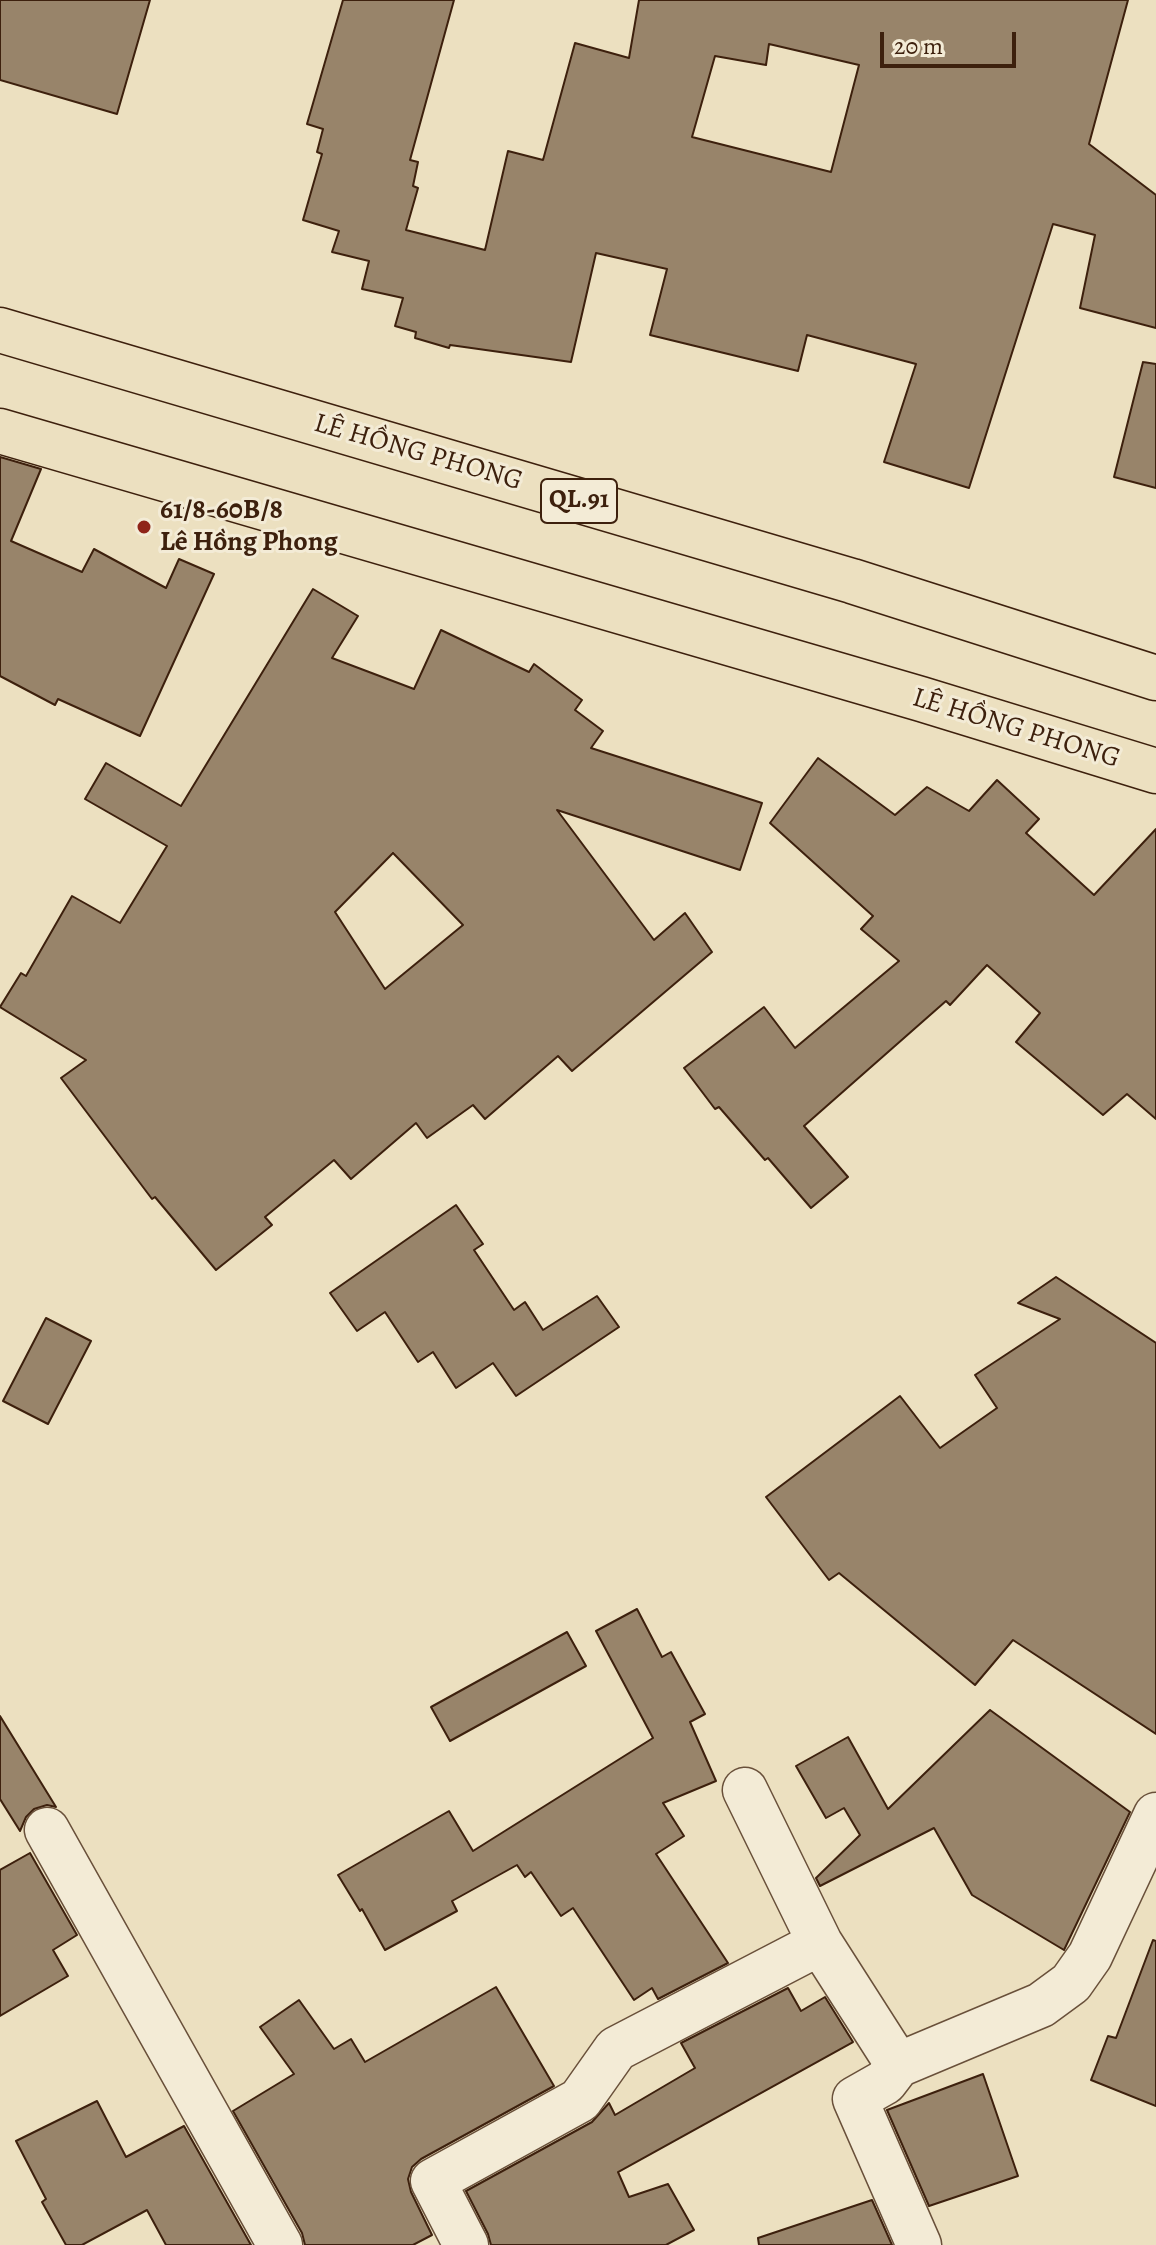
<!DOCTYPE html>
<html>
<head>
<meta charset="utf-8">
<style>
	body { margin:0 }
	#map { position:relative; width:1156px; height:2245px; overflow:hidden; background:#ece0c0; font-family:Alegreya,serif }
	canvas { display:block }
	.scale { position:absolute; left:880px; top:32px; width:136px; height:36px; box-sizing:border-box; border:4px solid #3d200d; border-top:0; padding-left:10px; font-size:24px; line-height:28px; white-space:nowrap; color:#3d200d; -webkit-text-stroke:6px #f3ebd6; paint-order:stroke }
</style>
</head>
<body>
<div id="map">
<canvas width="1156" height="2245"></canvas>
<div class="scale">20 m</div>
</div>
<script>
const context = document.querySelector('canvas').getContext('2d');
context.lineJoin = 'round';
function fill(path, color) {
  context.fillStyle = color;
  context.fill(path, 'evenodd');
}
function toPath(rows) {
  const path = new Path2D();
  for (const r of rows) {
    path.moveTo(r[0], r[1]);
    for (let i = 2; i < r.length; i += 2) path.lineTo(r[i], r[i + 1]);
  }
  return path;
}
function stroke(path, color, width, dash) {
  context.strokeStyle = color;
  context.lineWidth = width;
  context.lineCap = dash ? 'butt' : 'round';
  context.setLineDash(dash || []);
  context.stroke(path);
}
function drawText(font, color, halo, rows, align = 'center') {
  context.font = font + ' Alegreya,serif';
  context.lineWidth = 6;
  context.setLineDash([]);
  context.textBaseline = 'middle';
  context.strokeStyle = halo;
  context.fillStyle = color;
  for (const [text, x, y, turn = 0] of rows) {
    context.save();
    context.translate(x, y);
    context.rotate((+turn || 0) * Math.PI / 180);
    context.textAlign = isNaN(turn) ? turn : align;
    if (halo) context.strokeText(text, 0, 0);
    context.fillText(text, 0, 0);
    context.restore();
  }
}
const building = toPath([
	[0,0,150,0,117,114,0,80,0,0],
	[343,0,454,0,410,160,418,162,413,186,418,188,406,230,485,250,508,151,543,160,575,43,629,58,639,0,1128,0,1089,144,1156,195,1156,328,1080,308,1095,235,1053,224,969,488,884,462,916,364,807,335,798,371,650,335,667,269,596,253,571,362,450,345,449,348,415,338,416,332,395,326,403,298,362,289,369,261,332,252,339,231,303,220,322,154,317,152,323,129,307,124,343,0],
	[769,44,859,65,831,172,692,137,715,56,766,65,769,44],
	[1143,362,1156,364,1156,488,1114,477,1143,362],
	[0,457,41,469,11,541,82,572,94,549,166,588,179,559,214,574,140,736,58,699,55,705,0,676,0,457],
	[313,589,358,616,332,658,414,689,441,630,529,672,534,664,582,700,575,710,603,731,591,748,762,803,740,870,557,810,654,940,685,913,712,952,572,1071,558,1056,485,1119,473,1105,427,1138,416,1123,351,1179,334,1160,265,1217,272,1225,216,1270,155,1197,152,1199,61,1078,86,1060,0,1007,21,973,26,976,72,896,120,923,167,846,85,799,106,763,181,806,313,589],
	[393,853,463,925,385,989,335,912,393,853],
	[818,758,895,815,927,787,969,811,997,780,1039,819,1026,833,1094,895,1156,829,1156,1119,1127,1094,1103,1115,1016,1042,1040,1013,987,965,950,1005,946,1001,804,1126,848,1177,811,1208,768,1158,765,1160,719,1107,715,1109,684,1068,764,1007,795,1048,899,961,861,929,873,916,770,823,818,758],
	[456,1205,483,1244,474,1250,514,1310,525,1302,543,1330,597,1296,619,1327,516,1396,493,1363,456,1388,433,1352,418,1362,385,1312,357,1331,330,1293,456,1205],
	[1056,1277,1156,1343,1156,1734,1013,1640,975,1685,839,1573,829,1580,766,1497,900,1396,940,1448,997,1408,975,1375,1060,1319,1018,1303,1056,1277],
	[46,1318,91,1341,48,1424,3,1401,46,1318],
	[637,1609,662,1657,671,1652,705,1714,690,1722,716,1781,663,1803,684,1836,656,1854,728,1963,658,1999,652,1988,634,2000,573,1908,561,1916,531,1872,525,1877,517,1865,452,1901,457,1911,385,1950,362,1909,360,1911,338,1875,449,1811,473,1851,653,1738,596,1631,637,1609],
	[567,1632,586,1666,450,1741,431,1707,567,1632],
	[990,1710,1130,1812,1064,1950,972,1895,934,1828,820,1886,816,1878,860,1835,844,1808,826,1818,796,1766,848,1737,888,1809,990,1710],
	[0,1716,56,1807,47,1805,34,1809,26,1817,20,1831,0,1799,0,1716],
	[30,1853,77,1935,53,1950,68,1976,0,2016,0,1870,30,1853],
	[1153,1940,1156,1941,1156,2106,1091,2080,1108,2036,1116,2038,1153,1940],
	[496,1987,554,2086,421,2159,412,2167,408,2179,411,2192,432,2235,413,2245,305,2245,302,2233,233,2111,294,2074,260,2027,299,2000,334,2049,351,2039,365,2062,496,1987],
	[788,1988,801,2011,825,1997,853,2042,618,2172,629,2197,668,2184,694,2230,666,2245,491,2245,488,2234,466,2191,592,2122,609,2103,615,2115,695,2068,681,2043,788,1988],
	[983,2074,1018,2176,929,2206,887,2110,983,2074],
	[97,2101,126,2157,184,2126,251,2245,166,2245,147,2210,82,2245,66,2245,42,2202,46,2199,16,2141,97,2101],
	[872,2200,892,2245,759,2245,758,2238,872,2200]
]);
fill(building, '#98846a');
stroke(building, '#3d200d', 2);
const minor = toPath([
	[745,1790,820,1943,898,2065,1041,2005,1071,1983,1090,1956,1156,1815],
	[47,1830,280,2245],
	[898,2065,885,2082,855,2099,919,2245],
	[466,2245,433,2181,580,2100,616,2049,820,1943]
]);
const highway = toPath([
	[0,330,852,581,1156,678],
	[0,431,921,699,1156,771]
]);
stroke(minor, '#69503a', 47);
stroke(highway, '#3d200d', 47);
stroke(minor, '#f3ebd6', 44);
stroke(highway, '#ece0c0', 44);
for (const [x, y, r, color] of [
	[144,527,8,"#8f2418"]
]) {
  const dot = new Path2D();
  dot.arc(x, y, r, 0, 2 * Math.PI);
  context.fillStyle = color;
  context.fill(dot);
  stroke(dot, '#f3ebd6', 3);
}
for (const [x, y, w] of [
	[579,501,76]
]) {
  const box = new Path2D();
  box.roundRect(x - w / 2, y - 22, w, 44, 6);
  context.fillStyle = '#f3ebd6';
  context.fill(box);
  stroke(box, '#3d200d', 2);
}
drawText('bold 26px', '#3d200d', null, [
	["QL.91",579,501]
]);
drawText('28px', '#3d200d', '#f3ebd6', [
	["LÊ HỒNG PHONG",418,453,16],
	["LÊ HỒNG PHONG",1016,729,17]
]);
drawText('bold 28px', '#3d200d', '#f3ebd6', [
	["61/8-60B/8",160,511],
	["Lê Hồng Phong",160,543]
], 'left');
</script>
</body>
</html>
